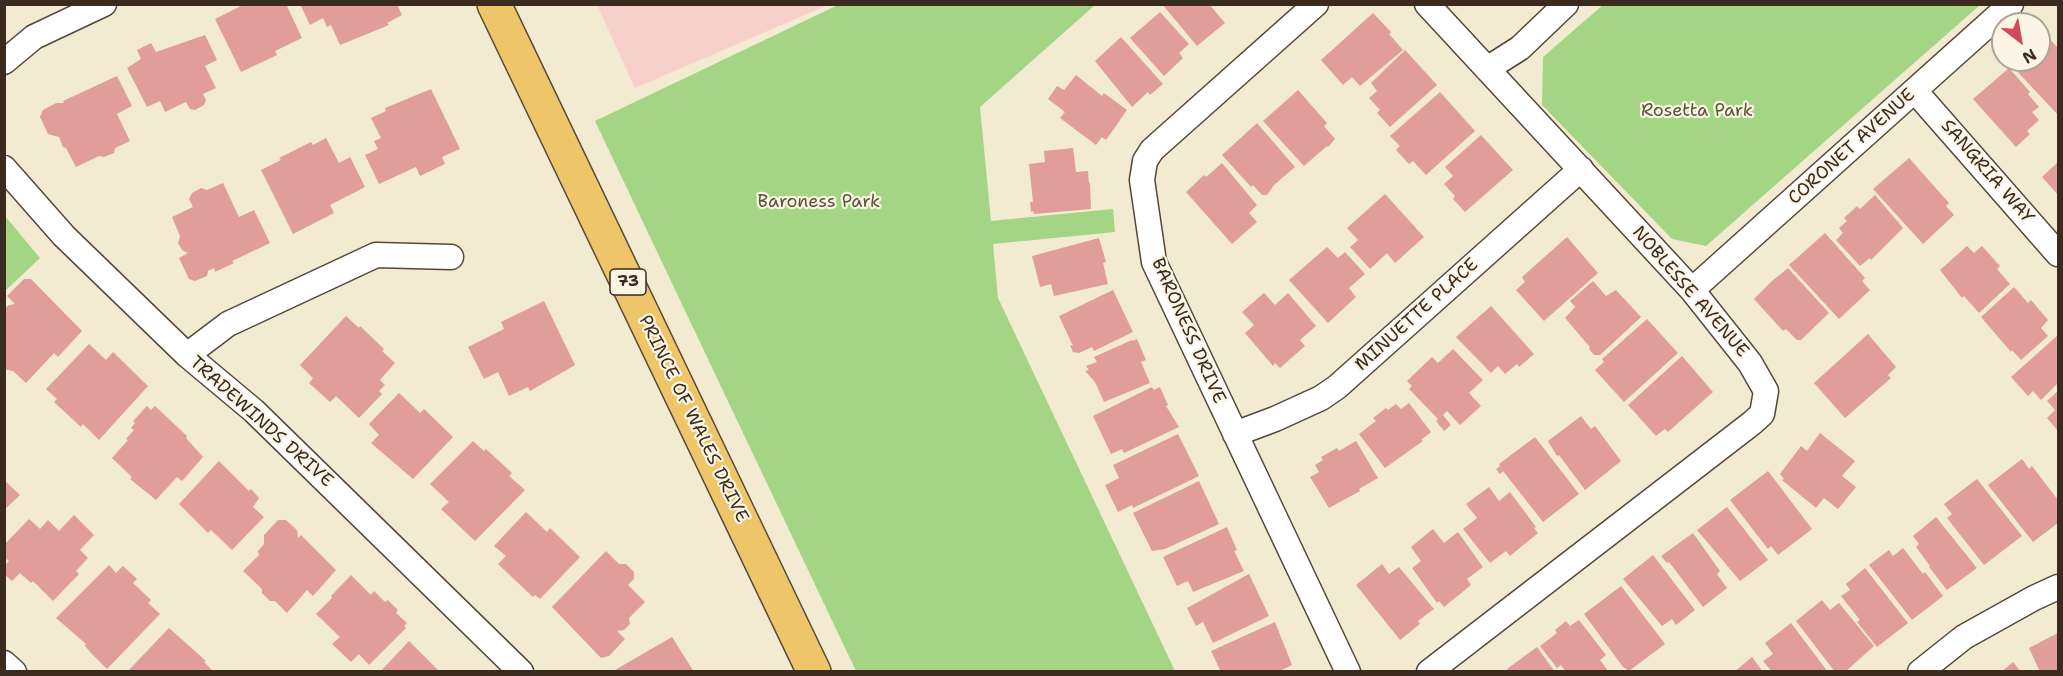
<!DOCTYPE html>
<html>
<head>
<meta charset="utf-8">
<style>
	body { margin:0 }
	#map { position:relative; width:2063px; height:676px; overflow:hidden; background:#f2ebd2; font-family:"Shantell Sans",sans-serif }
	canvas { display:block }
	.frame { position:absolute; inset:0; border:6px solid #3b2a1e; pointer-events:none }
	.north { position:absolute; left:1991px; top:12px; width:60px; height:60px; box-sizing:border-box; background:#fcf5e5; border:2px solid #afa495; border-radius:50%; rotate:149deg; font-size:16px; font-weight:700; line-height:24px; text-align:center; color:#3b2a1e }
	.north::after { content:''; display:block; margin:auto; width:21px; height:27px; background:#d1495b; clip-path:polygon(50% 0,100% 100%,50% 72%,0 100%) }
</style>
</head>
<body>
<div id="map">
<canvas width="2063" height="676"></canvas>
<div class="frame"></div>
<div class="north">N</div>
</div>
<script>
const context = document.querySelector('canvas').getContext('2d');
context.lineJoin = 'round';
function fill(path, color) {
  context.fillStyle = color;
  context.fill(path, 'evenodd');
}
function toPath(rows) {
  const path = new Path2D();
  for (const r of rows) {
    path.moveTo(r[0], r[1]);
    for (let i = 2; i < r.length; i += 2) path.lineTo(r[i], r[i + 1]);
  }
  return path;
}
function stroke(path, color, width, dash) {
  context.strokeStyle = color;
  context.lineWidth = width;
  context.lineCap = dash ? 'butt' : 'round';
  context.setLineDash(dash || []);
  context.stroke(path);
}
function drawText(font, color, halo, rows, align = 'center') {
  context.font = font + ' "Shantell Sans",sans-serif';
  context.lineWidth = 4.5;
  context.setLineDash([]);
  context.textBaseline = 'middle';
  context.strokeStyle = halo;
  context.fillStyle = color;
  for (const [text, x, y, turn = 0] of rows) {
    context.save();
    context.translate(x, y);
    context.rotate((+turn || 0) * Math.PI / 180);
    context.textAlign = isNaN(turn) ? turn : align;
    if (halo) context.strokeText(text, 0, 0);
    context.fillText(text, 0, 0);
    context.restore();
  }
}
fill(toPath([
	[597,5,828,5,635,88]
]), '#f7d0cb');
fill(toPath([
	[1604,4,1980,4,1980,5,1706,246,1672,239,1542,105,1543,57],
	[838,5,1095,5,980,107,991,221,1113,209,1115,232,993,244,998,298,1175,671,856,671,595,121],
	[5,216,40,258,5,291]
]), '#a3d584');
fill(toPath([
	[245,4,286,4,302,38,275,51,277,55,241,72,215,19],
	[300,4,397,4,402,15,387,23,389,25,340,45,331,25,327,27,323,18,310,25],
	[1162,4,1209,4,1225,23,1197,46],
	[1160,12,1189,44,1179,53,1183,58,1164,76,1130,38],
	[1373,13,1391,32,1389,34,1403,50,1360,86,1352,77,1343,85,1321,60],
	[205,35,217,60,205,66,216,88,203,94,206,100,204,105,195,110,190,109,186,102,165,112,160,101,147,107,127,68,141,59,137,50,151,43,156,52],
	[2046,35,2058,48,2058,115,2014,68,2022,60,2039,60,2039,41],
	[1121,37,1163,84,1150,95,1148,92,1132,107,1095,61],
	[1405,50,1437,85,1390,127,1377,113,1380,110,1369,98,1377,91,1371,83],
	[2009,68,2030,92,2028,94,2039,107,2032,112,2039,120,2027,131,2030,134,2016,147,1973,99],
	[1076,75,1102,96,1104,93,1127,110,1106,140,1102,137,1096,145,1060,118,1065,112,1048,99,1057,86,1064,90],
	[117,76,132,106,117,114,130,141,115,148,114,153,104,157,99,156,76,167,66,148,63,147,59,137,48,134,40,117,43,110,56,103,64,103,63,101],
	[431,89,460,149,442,157,445,164,420,176,416,167,379,184,365,155,378,149,374,141,381,138,371,118,386,111,385,108],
	[1298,90,1327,123,1324,126,1335,139,1328,147,1327,146,1304,166,1263,121],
	[1440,92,1475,131,1426,175,1413,161,1409,164,1396,150,1400,146,1390,136],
	[1257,123,1295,167,1274,185,1267,195,1262,195,1253,185,1251,187,1222,155],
	[1481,135,1513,170,1465,212,1453,199,1455,196,1444,184,1453,176,1445,167],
	[326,138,339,163,350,157,365,187,330,205,334,213,293,234,261,170,281,160,279,158,311,142,313,145],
	[1073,148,1076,172,1088,171,1089,183,1090,183,1091,209,1034,214,1033,211,1031,212,1030,202,1033,202,1029,164,1045,162,1044,151],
	[1909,158,1949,203,1946,206,1954,215,1923,244,1873,189],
	[2058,162,2058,195,2042,177],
	[1222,163,1257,205,1249,213,1257,222,1232,244,1186,192,1204,175,1206,177],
	[223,183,239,217,254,210,270,243,232,261,234,263,215,272,214,268,208,271,207,276,195,281,189,279,179,258,188,253,182,250,178,243,180,236,172,217,193,207,189,199,192,193,201,188,207,190],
	[1385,194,1424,237,1395,263,1387,253,1370,269,1350,247,1358,240,1347,228],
	[1875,195,1903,228,1871,260,1870,258,1860,266,1836,240,1843,233,1839,228,1847,221,1844,218,1857,206,1860,209],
	[1825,233,1865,278,1862,281,1870,290,1839,319,1789,265],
	[1567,237,1598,273,1544,321,1516,290,1525,282,1522,277],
	[1099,238,1106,262,1103,263,1108,284,1054,296,1051,284,1040,287,1032,256],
	[1967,246,1974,253,1982,246,2000,266,1997,269,2010,284,1979,313,1964,296,1962,298,1940,270],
	[1327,247,1338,258,1345,252,1365,274,1349,288,1356,297,1328,323,1289,280],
	[1788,268,1829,313,1801,340,1797,340,1786,329,1783,331,1754,299,1772,281],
	[24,279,31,279,82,331,58,357,54,353,26,383,13,371,4,369,4,309,9,305,15,304,7,296],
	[1593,281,1606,296,1616,290,1641,317,1600,355,1594,355,1589,349,1590,347,1565,318,1575,307,1570,301],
	[2014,287,2028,303,2031,300,2048,320,2041,328,2048,336,2021,360,2012,350,2011,352,1981,317],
	[1113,290,1133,332,1094,351,1092,347,1079,353,1073,352,1070,345,1073,346,1059,316],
	[1264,293,1275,305,1288,293,1316,326,1300,340,1305,346,1280,368,1275,363,1273,366,1245,333,1254,325,1242,312],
	[544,301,575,365,530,391,528,387,509,396,498,372,484,379,468,347,504,329,501,322],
	[1491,306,1534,354,1519,367,1517,364,1505,374,1498,366,1491,373,1456,337],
	[346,316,359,328,360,326,384,349,382,351,395,363,380,380,385,385,379,391,382,394,359,418,336,396,330,402,309,383,313,378,300,365],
	[1647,319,1678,353,1624,402,1595,370,1604,362,1602,359],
	[1868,334,1896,367,1888,375,1891,378,1845,418,1814,383],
	[2058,335,2058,383,2041,400,2033,391,2028,396,2011,377],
	[1137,339,1146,360,1141,362,1150,383,1104,402,1095,382,1085,371,1089,370,1086,366,1097,362,1094,357,1132,340,1133,341],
	[89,344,106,360,113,352,148,386,99,440,83,424,81,427,54,402,57,399,46,389],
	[1453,349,1483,380,1469,393,1481,406,1460,425,1447,411,1443,415,1451,425,1444,431,1436,421,1438,419,1409,389,1412,386,1407,381,1432,357,1438,363],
	[1682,356,1713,392,1668,432,1665,429,1656,436,1628,405],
	[1152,387,1154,390,1160,387,1168,405,1166,406,1179,427,1124,453,1122,449,1111,454,1093,416],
	[2058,391,2058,431,2047,418,2055,410,2047,401],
	[399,393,420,413,424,409,453,437,413,479,371,443,379,435,369,424],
	[1409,403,1431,432,1421,440,1423,441,1385,468,1359,434,1376,421,1373,418,1386,408,1388,410,1396,404,1401,409],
	[147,406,151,410,155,406,187,436,186,438,203,457,182,481,177,477,156,500,130,479,132,477,112,458,128,440,126,439,134,430,131,428,135,423,133,421],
	[1581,416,1591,429,1595,426,1621,461,1585,490,1559,455,1557,456,1548,441],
	[1820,433,1855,461,1842,476,1856,487,1838,509,1824,498,1816,508,1782,480,1784,479,1780,474,1801,446,1807,451],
	[1178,434,1199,476,1133,508,1132,505,1118,512,1105,485,1119,478,1113,465],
	[1535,437,1579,494,1543,522,1503,471,1500,474,1496,469,1500,466,1499,464],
	[473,441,484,451,486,449,512,473,509,476,525,490,475,541,441,509,449,502,430,484],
	[1356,441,1378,478,1359,489,1360,491,1329,508,1310,477,1319,472,1315,465,1323,460,1321,457,1337,448,1339,451],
	[2022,459,2029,469,2032,466,2058,500,2058,523,2033,542,1988,485],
	[219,461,249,491,251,489,259,498,253,507,264,517,232,550,211,530,208,533,179,504],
	[1768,471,1812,529,1778,555,1771,546,1768,549,1730,500],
	[1977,479,2022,536,1984,565,1947,518,1952,514,1944,504],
	[4,480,20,495,4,510],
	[1199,481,1219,524,1165,549,1152,551,1133,513],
	[1489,487,1499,501,1510,492,1536,527,1534,528,1538,533,1510,556,1506,551,1490,563,1463,529,1477,518,1466,504],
	[1727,507,1768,560,1740,581,1697,530],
	[526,512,547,532,550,528,580,557,540,599,535,595,533,597,498,564,506,556,494,546],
	[74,515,94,535,80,550,88,558,76,571,79,574,53,601,33,581,31,583,20,573,12,581,4,574,4,566,9,561,4,557,4,545,29,519,40,529,48,520,59,531],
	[1936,517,1977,568,1947,590,1929,567,1930,566,1916,547,1919,544,1913,536],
	[278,520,286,520,297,530,298,538,301,535,336,570,313,596,307,590,287,613,275,601,270,601,262,593,262,589,243,571,259,555,258,551,264,544,264,535],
	[1227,527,1237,550,1234,551,1244,571,1193,592,1188,581,1177,586,1163,557],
	[1433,529,1444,543,1458,532,1483,567,1467,579,1471,585,1444,607,1439,601,1437,603,1412,568,1421,561,1411,547],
	[1693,533,1720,571,1717,574,1727,588,1703,607,1669,562,1667,563,1661,556],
	[1903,548,1923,574,1925,572,1943,596,1912,620,1869,565,1889,550,1893,556],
	[606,551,619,564,626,564,634,572,634,579,628,585,645,602,629,618,630,624,624,630,617,631,625,639,609,656,601,658,552,607],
	[1653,555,1695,610,1676,625,1672,619,1662,626,1623,579],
	[1382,564,1389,574,1399,567,1434,609,1418,621,1420,624,1400,640,1356,585],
	[109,565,116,573,123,566,137,579,133,583,151,600,148,603,160,614,107,669,91,653,85,646,86,644,56,618],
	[1865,568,1908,623,1877,647,1857,622,1860,620,1841,596,1850,590,1846,584],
	[1249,574,1269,616,1213,643,1203,622,1196,626,1187,608],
	[351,575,371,595,374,591,385,602,388,600,398,610,396,613,407,623,404,626,406,628,369,665,359,654,351,662,332,644,340,637,316,614,332,598,331,596],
	[1621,586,1665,644,1629,671,1623,667,1584,614],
	[1822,600,1830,610,1839,603,1874,646,1845,672,1835,672,1796,621],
	[1579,620,1606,655,1600,660,1609,672,1566,672,1561,665,1557,668,1540,646,1557,633,1555,630,1566,621,1570,626],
	[1275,622,1292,665,1278,672,1221,672,1211,651],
	[1791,623,1828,672,1772,672,1763,661,1773,654,1765,643],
	[169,628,206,661,204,662,214,672,127,672],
	[2058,633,2058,672,2040,672,2029,648],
	[672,637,694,672,616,672,615,670],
	[409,641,440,672,380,672],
	[1537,647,1555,672,1509,672,1507,669],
	[1752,657,1763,672,1734,672],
	[2013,662,2021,672,2001,672]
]), '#e09d9a');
const minor = toPath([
	[1316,4,1152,150,1145,161,1142,180,1154,262,1348,672],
	[1427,4,1692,290,1750,363,1766,391,1762,414,1752,423,1429,672],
	[4,62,34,37,104,4],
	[1487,69,1520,48,1566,4],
	[1915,91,2058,254],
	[4,168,64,236,187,355,254,411,521,672],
	[1692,290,2011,4],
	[187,355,228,324,376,255,451,257],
	[1235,434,1275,419,1321,398,1337,387,1581,169],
	[4,663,14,672],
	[1920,672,1964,637,2034,598,2058,587]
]);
const primary = toPath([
	[494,4,814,672]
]);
stroke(minor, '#564739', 27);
stroke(primary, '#564739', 36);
stroke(minor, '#fff', 24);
stroke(primary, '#eec569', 33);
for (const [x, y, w] of [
	[628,282,36]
]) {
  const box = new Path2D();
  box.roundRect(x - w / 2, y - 13, w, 26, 4.5);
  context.fillStyle = '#fcf5e5';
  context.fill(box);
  stroke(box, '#3b2a1e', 1.5);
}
drawText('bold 16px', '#3b2a1e', null, [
	["73",628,282]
]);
drawText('18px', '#555538', '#fcf5e5', [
	["Rosetta Park",1697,111],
	["Baroness Park",819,202]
]);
drawText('18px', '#3b2a1e', '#fcf5e5', [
	["CORONET AVENUE",1852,147,-42],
	["SANGRIA WAY",1987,172,49],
	["NOBLESSE AVENUE",1690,292,49],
	["MINUETTE PLACE",1417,315,-42],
	["BARONESS DRIVE",1188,331,66],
	["PRINCE OF WALES DRIVE",693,419,64],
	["TRADEWINDS DRIVE",261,422,42]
]);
</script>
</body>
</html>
